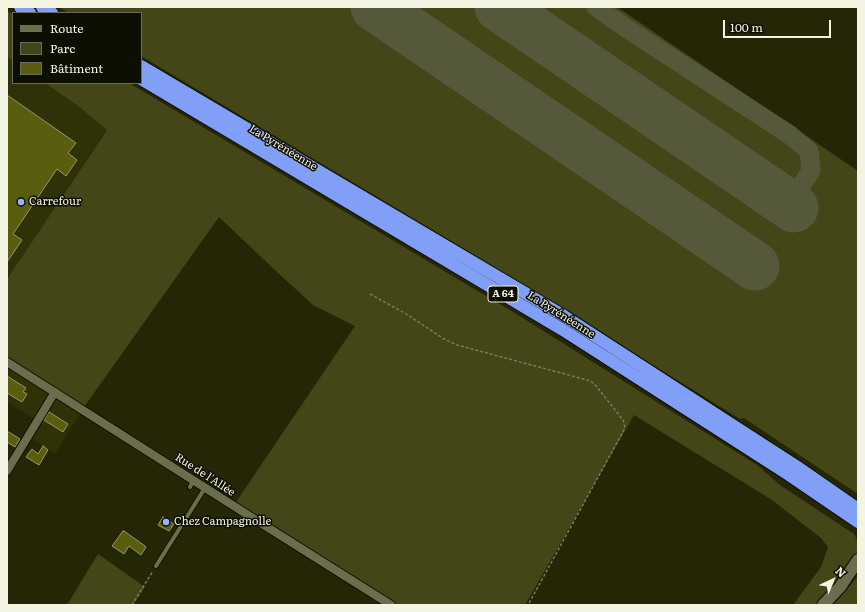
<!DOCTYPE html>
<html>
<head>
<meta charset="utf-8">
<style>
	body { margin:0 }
	#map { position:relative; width:865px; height:612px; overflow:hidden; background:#252606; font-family:Literata,serif }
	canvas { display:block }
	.frame { position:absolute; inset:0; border:8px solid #f3f5e2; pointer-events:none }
	.legend { position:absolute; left:12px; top:12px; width:130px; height:72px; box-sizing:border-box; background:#0e0f03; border:1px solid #6a6b5c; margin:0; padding:5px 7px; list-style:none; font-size:12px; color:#f3f5e2 }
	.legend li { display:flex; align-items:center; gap:8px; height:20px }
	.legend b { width:20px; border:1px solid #6a6b5c }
	.north { position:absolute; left:813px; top:560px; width:40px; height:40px; -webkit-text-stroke:3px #0e0f03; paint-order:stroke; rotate:44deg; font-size:11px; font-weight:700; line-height:16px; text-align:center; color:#f3f5e2 }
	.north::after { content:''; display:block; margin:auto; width:14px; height:18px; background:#f3f5e2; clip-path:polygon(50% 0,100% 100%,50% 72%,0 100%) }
	.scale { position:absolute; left:723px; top:20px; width:108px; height:18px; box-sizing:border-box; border:2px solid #f3f5e2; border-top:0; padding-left:5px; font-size:12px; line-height:14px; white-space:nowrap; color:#f3f5e2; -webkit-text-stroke:3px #0e0f03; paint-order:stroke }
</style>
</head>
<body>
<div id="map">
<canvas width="865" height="612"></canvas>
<div class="frame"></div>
<ul class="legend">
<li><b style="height:5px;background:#6b6d4c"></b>Route</li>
<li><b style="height:11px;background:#444618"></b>Parc</li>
<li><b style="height:11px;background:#5b5d0e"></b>Bâtiment</li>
</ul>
<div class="north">N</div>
<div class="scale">100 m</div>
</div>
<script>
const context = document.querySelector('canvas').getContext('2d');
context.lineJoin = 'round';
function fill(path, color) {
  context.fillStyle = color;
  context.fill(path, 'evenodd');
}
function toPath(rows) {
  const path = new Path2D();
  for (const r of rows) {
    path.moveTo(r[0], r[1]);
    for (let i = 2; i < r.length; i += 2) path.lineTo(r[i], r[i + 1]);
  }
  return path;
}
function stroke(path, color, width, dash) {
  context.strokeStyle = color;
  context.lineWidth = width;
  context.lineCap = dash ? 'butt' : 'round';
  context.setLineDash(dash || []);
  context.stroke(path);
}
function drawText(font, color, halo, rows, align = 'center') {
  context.font = font + ' Literata,serif';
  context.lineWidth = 3;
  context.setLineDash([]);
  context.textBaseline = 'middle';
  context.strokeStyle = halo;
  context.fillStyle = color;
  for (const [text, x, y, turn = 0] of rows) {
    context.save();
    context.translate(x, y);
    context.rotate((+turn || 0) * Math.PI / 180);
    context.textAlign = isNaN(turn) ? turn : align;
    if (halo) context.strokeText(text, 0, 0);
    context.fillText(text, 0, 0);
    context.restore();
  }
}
fill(toPath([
	[7,57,13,61,13,83,45,83,78,106,107,129,7,279],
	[7,360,81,413,55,454,33,439,42,424,7,402]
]), '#2f3107');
fill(toPath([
	[59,7,617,7,858,171,858,494,744,418,740,419,478,257,141,56,141,13,69,13],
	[7,11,13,14,13,61,7,57],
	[45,83,129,83,518,315,714,438,757,465,780,485,854,534,858,542,858,552,847,568,826,594,815,605,793,605,821,567,828,547,821,538,772,500,634,415,525,605,398,605,236,502,355,326,313,305,277,272,219,217,84,407,7,360,7,279,107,130,78,106],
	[98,554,145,587,133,605,67,605],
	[858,576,858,605,833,605,853,582]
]), '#444618');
stroke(toPath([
	[596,7,623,26,790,135,809,151,811,171,792,199]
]), '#56583b', 19);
stroke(toPath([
	[375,7,755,266],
	[499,7,794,208]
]), '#56583b', 49);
const building = toPath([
	[7,95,76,143,68,153,77,160,66,176,57,169,13,234,22,240,7,262,7,95],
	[7,376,26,388,23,392,27,394,22,402,7,393,7,376],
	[49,412,68,424,63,432,44,420,49,412],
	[7,431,20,439,15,447,7,442,7,431],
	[43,446,48,450,39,465,26,457,32,449,38,454,43,446],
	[163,517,174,524,169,531,158,525,163,517],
	[123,531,123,532,124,531,145,546,146,547,141,555,129,546,124,554,112,546,123,531]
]);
fill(building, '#5b5d0e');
stroke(building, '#949774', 1);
const lane = toPath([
	[190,487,193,481],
	[156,566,205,488]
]);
const street = toPath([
	[7,362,248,515,391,605],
	[7,471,55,392]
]);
const secondary = toPath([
	[823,605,840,587,858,560]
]);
const highway = toPath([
	[20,7,30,13],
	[42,7,52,13],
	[141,66,564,316,796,466,858,509],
	[141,79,563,330,789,475,858,522]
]);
stroke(lane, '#0e0f00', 5.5);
stroke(street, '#0e0f00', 10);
stroke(secondary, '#0e0f00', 14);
stroke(highway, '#0e0f00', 14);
stroke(toPath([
	[370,294,408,315,444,339,457,345,591,381,597,387,623,420,625,428,528,605],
	[132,605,153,571]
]), '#7a7b61', 1.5, [3, 2]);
stroke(lane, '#6b6d4c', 4);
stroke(street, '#6b6d4c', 8);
stroke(secondary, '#6b6d4c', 12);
stroke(highway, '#819ff6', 12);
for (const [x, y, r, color] of [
	[21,202,4,"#9ab5fd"],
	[166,522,4,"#9ab5fd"]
]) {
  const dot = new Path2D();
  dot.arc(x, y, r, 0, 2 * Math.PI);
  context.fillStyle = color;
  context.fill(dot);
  stroke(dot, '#0e0f03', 1.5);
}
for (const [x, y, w] of [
	[503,294,30]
]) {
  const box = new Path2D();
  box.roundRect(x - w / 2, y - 8, w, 16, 3);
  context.fillStyle = '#0e0f03';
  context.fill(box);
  stroke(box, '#f3f5e2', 1);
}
drawText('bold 10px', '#f3f5e2', null, [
	["A 64",503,294]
]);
drawText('11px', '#f3f5e2', '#0e0f03', [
	["La Pyrénéenne",283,148,31],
	["La Pyrénéenne",561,315,32],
	["Rue de l'Allée",205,475,33]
]);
drawText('11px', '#f3f5e2', '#0e0f03', [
	["Carrefour",29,202],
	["Chez Campagnolle",174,522]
], 'left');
</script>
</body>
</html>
